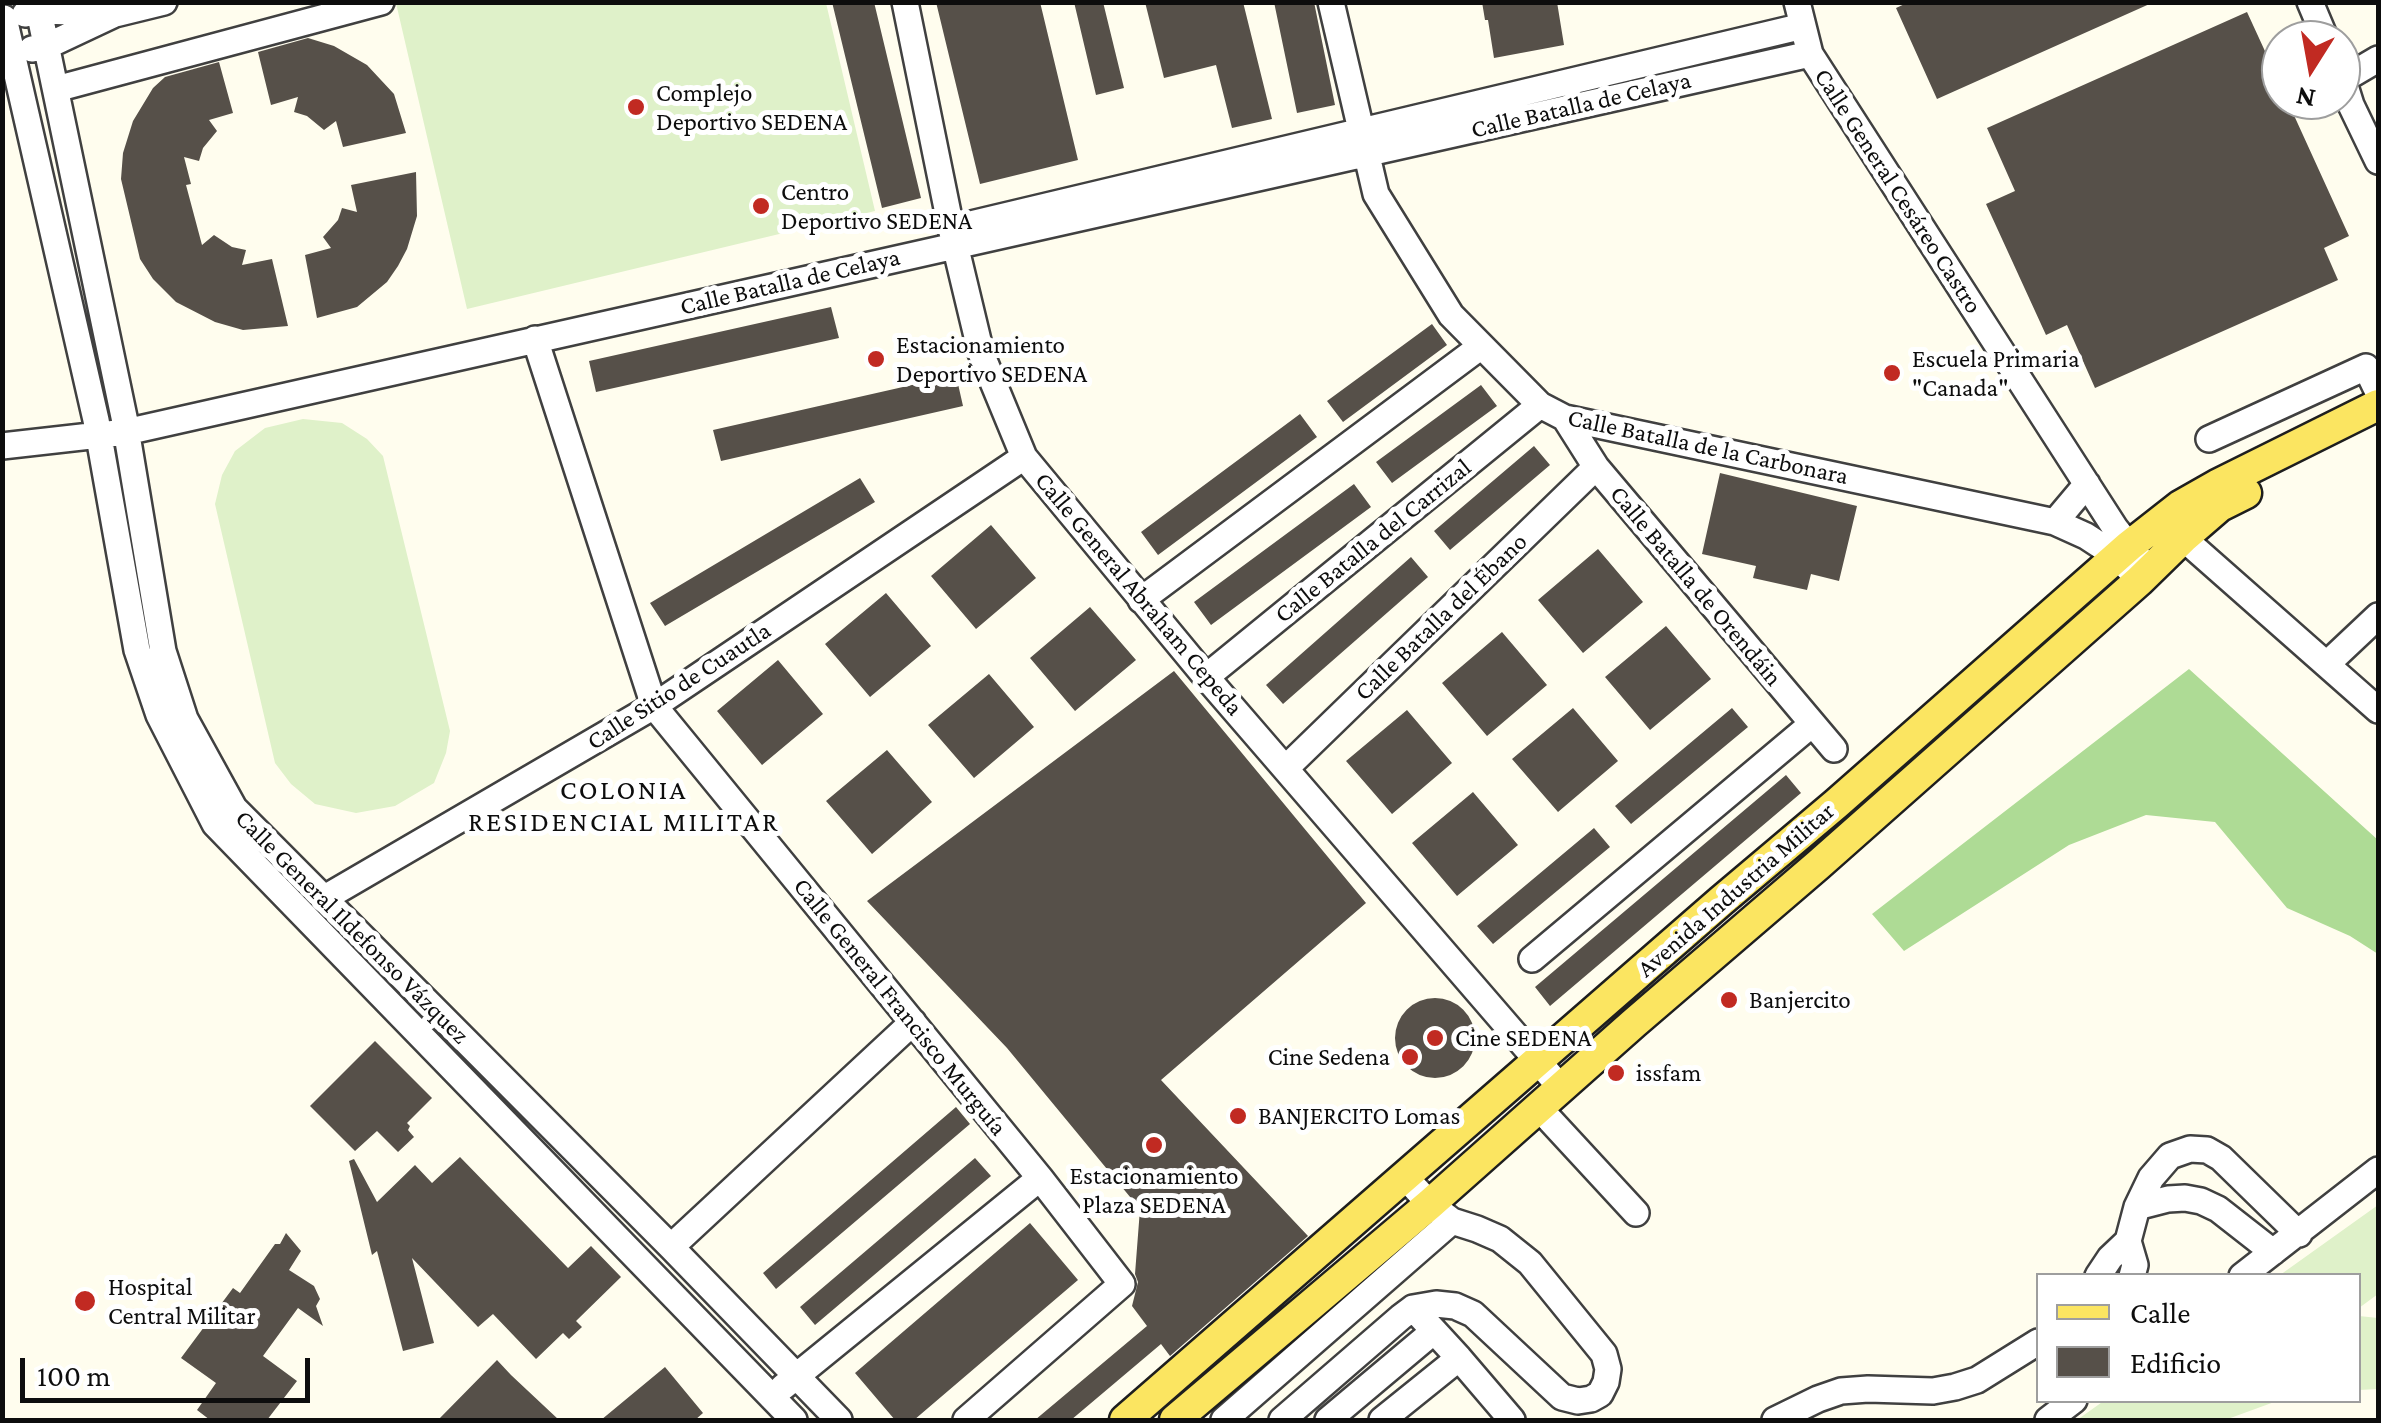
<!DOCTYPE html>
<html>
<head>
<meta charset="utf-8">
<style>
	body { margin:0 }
	#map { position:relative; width:2381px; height:1423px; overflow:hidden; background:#fffdee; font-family:"Crimson Pro",serif }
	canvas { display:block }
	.frame { position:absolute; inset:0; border:5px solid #0d0d0d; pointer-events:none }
	.legend { position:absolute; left:2036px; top:1273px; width:325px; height:130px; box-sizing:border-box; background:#fff; border:2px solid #9e9e9e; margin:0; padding:12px 18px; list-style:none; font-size:30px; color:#0d0d0d }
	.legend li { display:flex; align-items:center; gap:20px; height:50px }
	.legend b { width:50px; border:2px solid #9e9e9e }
	.north { position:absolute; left:2261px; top:20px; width:100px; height:100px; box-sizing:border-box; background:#fff; border:2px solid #9e9e9e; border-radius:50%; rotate:191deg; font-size:28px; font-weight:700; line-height:40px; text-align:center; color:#0d0d0d }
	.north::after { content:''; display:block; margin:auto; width:35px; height:45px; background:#c12a22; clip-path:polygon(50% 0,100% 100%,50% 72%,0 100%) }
	.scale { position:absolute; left:20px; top:1358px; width:290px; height:45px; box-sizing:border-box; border:5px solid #0d0d0d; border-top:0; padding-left:12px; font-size:30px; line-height:35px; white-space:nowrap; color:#0d0d0d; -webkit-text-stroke:8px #fff; paint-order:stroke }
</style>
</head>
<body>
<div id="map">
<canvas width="2381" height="1423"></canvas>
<div class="frame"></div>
<ul class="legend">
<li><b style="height:12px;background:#fbe561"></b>Calle</li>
<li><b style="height:28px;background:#565049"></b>Edificio</li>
</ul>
<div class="north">N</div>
<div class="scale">100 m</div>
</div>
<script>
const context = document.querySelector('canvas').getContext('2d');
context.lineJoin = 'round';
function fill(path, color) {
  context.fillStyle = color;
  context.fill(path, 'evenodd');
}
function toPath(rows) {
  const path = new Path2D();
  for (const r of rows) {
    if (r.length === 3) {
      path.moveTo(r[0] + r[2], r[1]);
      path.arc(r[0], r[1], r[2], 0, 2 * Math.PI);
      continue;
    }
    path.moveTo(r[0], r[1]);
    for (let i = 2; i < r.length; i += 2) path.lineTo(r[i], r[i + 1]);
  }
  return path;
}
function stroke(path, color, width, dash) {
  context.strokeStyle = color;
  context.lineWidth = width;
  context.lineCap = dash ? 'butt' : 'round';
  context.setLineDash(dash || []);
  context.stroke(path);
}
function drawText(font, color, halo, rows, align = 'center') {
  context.font = font + ' "Crimson Pro",serif';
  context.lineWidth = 10;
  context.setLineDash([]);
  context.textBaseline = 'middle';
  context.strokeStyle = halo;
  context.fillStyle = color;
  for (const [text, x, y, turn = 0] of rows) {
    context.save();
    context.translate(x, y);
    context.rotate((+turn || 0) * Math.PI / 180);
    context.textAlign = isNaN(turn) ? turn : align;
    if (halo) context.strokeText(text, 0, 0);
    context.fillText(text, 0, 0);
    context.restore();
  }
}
fill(toPath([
	[2189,669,2378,840,2378,954,2350,936,2287,908,2215,822,2146,815,2069,845,1904,951,1872,914]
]), '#aedb95');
fill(toPath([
	[396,3,826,3,875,211,467,309],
	[303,419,342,423,367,439,383,456,450,731,446,753,434,783,395,806,356,813,315,804,291,784,275,763,215,504,222,475,235,451,265,428],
	[2378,1205,2378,1294,2359,1308,2358,1276,2280,1275],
	[2359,1316,2378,1318,2378,1389,2359,1390],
	[2105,1400,2277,1400,2277,1401,2225,1420,2077,1420]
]), '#dff1c9');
fill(toPath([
	[832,2,874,2,921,198,882,208],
	[936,2,1040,2,1078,160,980,184],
	[1074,2,1103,2,1124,88,1096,95],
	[1145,2,1243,2,1272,119,1232,128,1216,65,1164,78],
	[1274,2,1314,2,1335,105,1297,113],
	[1482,2,1557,2,1564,45,1494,58,1488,20,1485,20],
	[1909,2,2154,2,1937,99,1896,8],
	[2247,12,2281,86,2281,100,2287,100,2349,236,2324,248,2338,280,2095,388,2067,325,2046,335,1986,204,2015,191,1987,128],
	[308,38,334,46,367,65,394,94,406,133,343,147,336,121,324,130,307,116,294,112,298,97,271,105,258,52],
	[219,62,233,113,209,120,217,131,203,148,199,161,184,157,191,184,186,185,202,245,214,235,232,247,246,250,242,265,272,259,288,326,243,330,215,322,176,302,153,279,140,259,121,179,123,153,133,121,153,88,165,77],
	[416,172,417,216,407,249,398,266,387,282,357,307,317,318,305,255,331,248,323,237,338,220,342,208,357,212,351,185],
	[831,307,839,338,596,392,589,361],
	[1432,324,1447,345,1343,422,1327,401],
	[956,375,963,406,721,461,713,430],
	[1481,385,1497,406,1392,483,1376,462],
	[1300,414,1317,437,1158,555,1141,532],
	[1534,446,1550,465,1450,550,1434,531],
	[1720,473,1857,506,1839,581,1811,574,1807,590,1753,578,1756,566,1702,554],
	[860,478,875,502,665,626,650,603],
	[1354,484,1371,507,1211,625,1194,602],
	[991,525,1036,578,976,629,931,576],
	[1598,549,1643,602,1583,653,1538,600],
	[1411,557,1428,577,1283,704,1266,685],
	[886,593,931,646,870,697,825,644],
	[1090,607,1136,660,1075,711,1030,658],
	[1666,626,1711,679,1650,730,1605,677],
	[1502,632,1547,685,1487,736,1442,683],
	[778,660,823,714,762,765,717,711],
	[1174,671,1366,903,1161,1080,1308,1236,1170,1356,1161,1344,1071,1420,1035,1420,1147,1326,1132,1306,1138,1282,1135,1274,1140,1209,1007,1048,867,901],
	[989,674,1034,727,974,778,928,725],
	[1573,708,1618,761,1558,812,1512,759],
	[1732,708,1748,727,1631,824,1615,806],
	[1407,710,1452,763,1392,814,1346,761],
	[887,750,932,802,872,854,826,801],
	[1786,775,1801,793,1550,1006,1535,987],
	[1473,792,1518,845,1457,896,1412,843],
	[1594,828,1610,847,1493,944,1477,926],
	[1435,1038,40],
	[375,1041,432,1098,407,1123,410,1126,408,1130,414,1137,398,1152,377,1131,355,1151,310,1106],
	[956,1107,970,1124,776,1289,763,1273],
	[460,1157,568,1268,591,1246,621,1277,576,1321,582,1327,569,1339,563,1333,536,1359,493,1314,478,1327,412,1258,434,1343,403,1351,377,1251,372,1255,349,1161,354,1159,377,1202,415,1165,432,1183],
	[975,1158,991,1176,815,1325,800,1307],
	[1030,1223,1078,1280,914,1420,895,1420,855,1373],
	[286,1233,301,1251,289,1270,314,1286,320,1299,316,1306,323,1326,298,1308,263,1356,297,1381,267,1420,210,1420,197,1410,216,1383,181,1358,233,1288,240,1293,275,1244,280,1244],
	[497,1360,511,1375,559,1420,438,1420],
	[665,1367,703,1413,695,1420,601,1420]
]), '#565049');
const minor = toPath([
	[905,2,951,228,981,353,1024,457,1206,677,1561,1088],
	[1331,2,1376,194,1451,315,1540,405,1565,418,2055,522,2086,536,2118,557,2130,570],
	[1797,2,1810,54,2115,528,2139,558],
	[2310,2,2326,40],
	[39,11,124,417,163,651,185,719,234,808,671,1247,839,1420],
	[25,14,39,11,110,13],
	[4,18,96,420,137,650,159,715,215,824,794,1420],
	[32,49,47,46,115,14,164,2],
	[2341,73,2351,105,2378,161],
	[2344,79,2378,59],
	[56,89,381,2],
	[971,224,1803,26],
	[535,339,654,706,1040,1178,1122,1284,966,1420],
	[1565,418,1596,467,1834,749],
	[2209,439,2366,367,2378,392],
	[2,446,126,432,1810,54],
	[2055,522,2087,484],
	[2183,538,2378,710],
	[1141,600,1480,347],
	[2327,664,2378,616],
	[1206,677,1540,405],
	[1286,768,1596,467],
	[323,899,654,706,1024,457],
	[1532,959,1812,724],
	[1539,1108,1636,1213],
	[2137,1207,2168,1199,2185,1198,2201,1201,2218,1209,2273,1252],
	[2128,1241,2135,1265,2132,1276],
	[671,1247,913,1022],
	[2098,1276,2110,1258,2128,1241,2137,1207,2151,1178,2170,1156,2190,1149,2207,1150,2221,1158,2299,1234],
	[2242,1276,2378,1170],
	[1413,1308,1459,1358,1512,1420],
	[783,1387,1040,1178],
	[1224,1420,1452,1221],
	[1282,1420,1401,1317,1413,1308,1436,1304,1455,1306,1473,1314,1562,1397,1578,1401,1591,1399,1600,1394,1606,1382,1608,1369,1604,1354,1530,1263,1500,1239,1477,1229,1452,1221,1430,1204,1405,1177],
	[1328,1420,1434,1331],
	[1382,1420,1459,1358],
	[1775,1420,1818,1399,1841,1391,1868,1389,1933,1391,1955,1387,1977,1380,2038,1342],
	[2048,1420,2074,1400]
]);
const major = toPath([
	[1125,1420,1721,901,1836,804,2129,546,2180,506,2217,485,2378,405],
	[1175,1420,1430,1204,1634,1023,1818,865,2139,581,2183,538,2220,506,2246,493]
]);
stroke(minor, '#404040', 30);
stroke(major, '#1e1e1e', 35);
stroke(minor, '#fff', 25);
stroke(major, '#fbe561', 30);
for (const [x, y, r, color] of [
	[636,107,10,"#c12a22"],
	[761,206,10,"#c12a22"],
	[876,359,10,"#c12a22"],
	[1892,373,10,"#c12a22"],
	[1729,1000,10,"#c12a22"],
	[1435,1038,10,"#c12a22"],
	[1410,1057,10,"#c12a22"],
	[1616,1073,10,"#c12a22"],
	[1238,1116,10,"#c12a22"],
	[1154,1145,10,"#c12a22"],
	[85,1301,12,"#c12a22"]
]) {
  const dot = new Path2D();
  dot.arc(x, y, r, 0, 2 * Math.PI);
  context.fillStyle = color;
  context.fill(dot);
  stroke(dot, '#fff', 4);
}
drawText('25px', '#0d0d0d', '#fff', [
	["Complejo",656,93],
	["Deportivo SEDENA",656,122],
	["Centro",781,192],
	["Deportivo SEDENA",781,221],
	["Estacionamiento",896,345],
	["Deportivo SEDENA",896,374],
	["Escuela Primaria",1912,359],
	["\"Canada\"",1912,388],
	["Banjercito",1749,1000],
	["Cine SEDENA",1455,1038],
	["Cine Sedena",1390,1057,"right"],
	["issfam",1636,1073],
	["BANJERCITO Lomas",1258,1116],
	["Estacionamiento",1154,1176,"center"],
	["Plaza SEDENA",1154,1205,"center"],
	["Hospital",108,1287],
	["Central Militar",108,1316]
], 'left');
drawText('25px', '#0d0d0d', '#fff', [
	["Calle Batalla de Celaya",1581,105,-13],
	["Calle General Cesáreo Castro",1898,191,57],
	["Calle Batalla de Celaya",790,282,-13],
	["Calle Batalla de la Carbonara",1708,447,12],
	["Calle Batalla del Carrizal",1373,541,-39],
	["Calle Batalla de Orendáin",1696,586,50],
	["Calle General Abraham Cepeda",1139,594,50],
	["Calle Batalla del Ébano",1441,617,-44],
	["Calle Sitio de Cuautla",679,686,-33],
	["Avenida Industria Militar",1736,890,-41],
	["Calle General Ildefonso Vázquez",352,927,45],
	["Calle General Francisco Murguía",900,1007,51]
]);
context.letterSpacing = '2.5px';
drawText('28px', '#0d0d0d', '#fff', [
	["COLONIA",624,790],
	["RESIDENCIAL MILITAR",624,822]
]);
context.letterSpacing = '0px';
</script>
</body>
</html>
